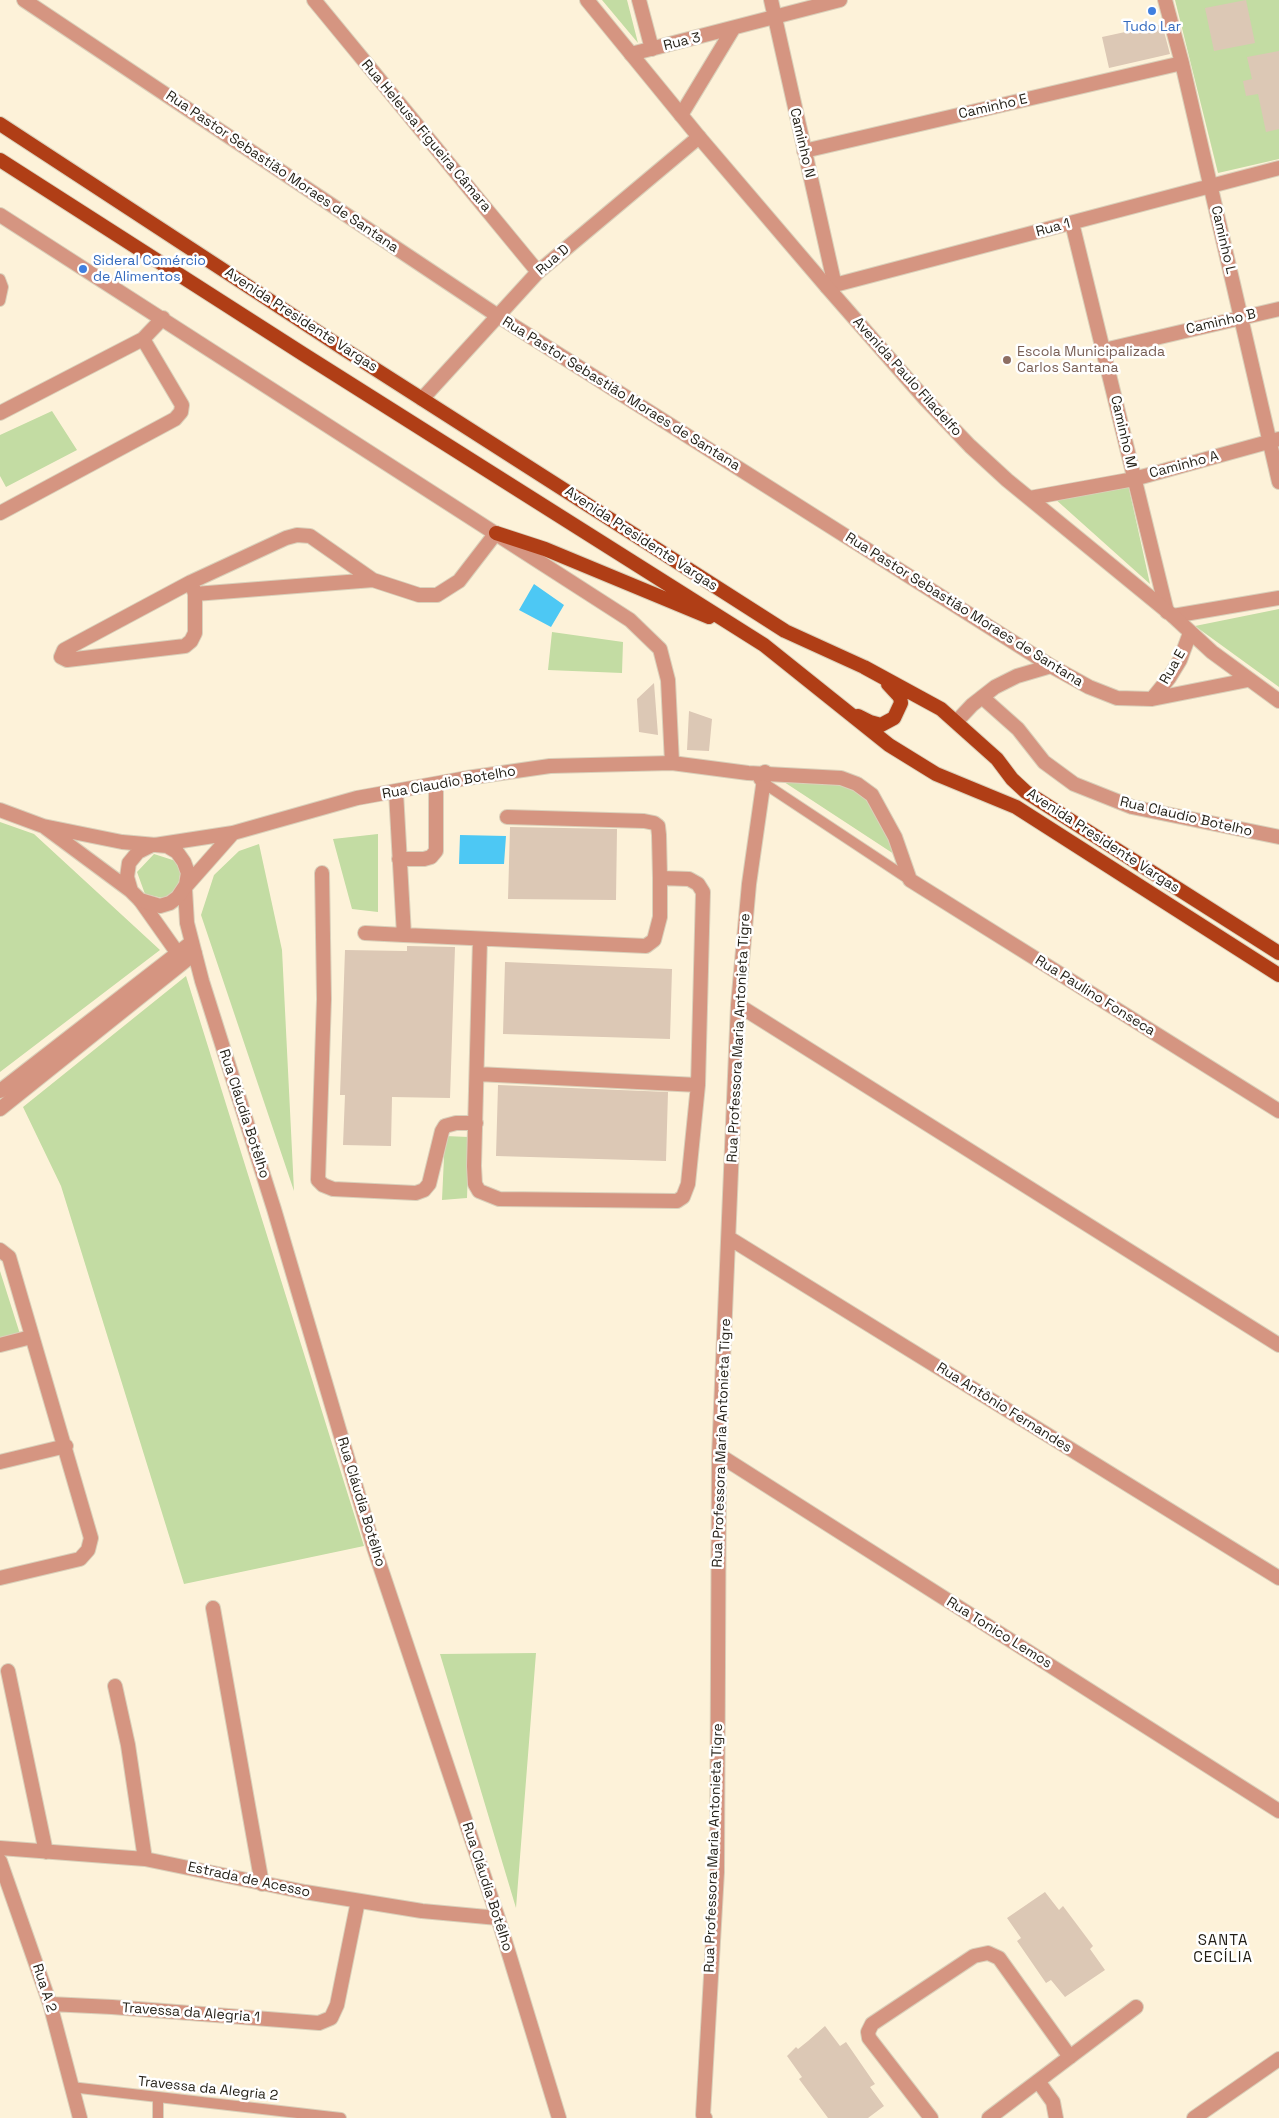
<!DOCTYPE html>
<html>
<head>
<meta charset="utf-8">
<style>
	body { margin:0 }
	canvas { display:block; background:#fdf2d9 }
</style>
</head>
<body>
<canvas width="1279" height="2118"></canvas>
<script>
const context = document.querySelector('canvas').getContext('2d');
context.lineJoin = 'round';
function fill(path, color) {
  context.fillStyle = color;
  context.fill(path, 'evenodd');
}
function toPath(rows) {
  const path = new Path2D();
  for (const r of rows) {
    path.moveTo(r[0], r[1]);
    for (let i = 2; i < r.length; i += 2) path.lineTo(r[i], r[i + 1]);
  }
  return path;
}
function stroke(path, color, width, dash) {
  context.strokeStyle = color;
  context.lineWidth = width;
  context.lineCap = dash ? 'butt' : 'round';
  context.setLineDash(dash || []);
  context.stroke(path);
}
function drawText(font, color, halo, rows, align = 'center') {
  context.font = font + ' "Space Grotesk",sans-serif';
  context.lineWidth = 5;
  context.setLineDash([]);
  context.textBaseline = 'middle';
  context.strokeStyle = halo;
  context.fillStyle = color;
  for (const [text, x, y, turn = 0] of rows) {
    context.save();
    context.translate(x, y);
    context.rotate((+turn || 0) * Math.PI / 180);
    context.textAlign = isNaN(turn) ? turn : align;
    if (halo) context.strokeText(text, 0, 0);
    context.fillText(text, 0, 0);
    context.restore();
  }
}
fill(toPath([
	[602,0,627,0,638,43],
	[1175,0,1279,0,1279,159,1218,173],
	[52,411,77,450,6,487,0,476,0,435],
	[1128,484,1150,584,1054,498],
	[1279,609,1279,687,1195,626],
	[552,632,623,642,622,673,548,670],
	[840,779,872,796,900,858,781,780],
	[0,822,34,834,160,950,0,1072],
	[378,834,378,912,352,909,333,839],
	[259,844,282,950,294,1191,201,915,214,875,239,851],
	[154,854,182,863,177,892,167,899,145,894,137,872],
	[186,976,364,1546,184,1584,61,1186,23,1107],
	[445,1136,469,1137,467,1198,442,1200],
	[0,1271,20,1334,0,1344],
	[536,1653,516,1908,440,1654]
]), '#c3dca3');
fill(toPath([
	[534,584,564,605,551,627,519,610],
	[460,835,506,836,504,864,459,864]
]), '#4dc8f4');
fill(toPath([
	[1246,0,1255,43,1214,51,1205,8],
	[1162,24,1170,54,1109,68,1102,37],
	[1279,51,1279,129,1266,132,1258,94,1246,96,1243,81,1252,79,1247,57],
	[654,683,658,735,639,732,637,699],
	[689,711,712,719,709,751,687,750],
	[510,827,617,829,616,900,508,899],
	[407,946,455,947,450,1098,392,1097,391,1146,343,1145,345,1095,340,1095,345,950,407,951],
	[505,962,672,969,670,1039,503,1034],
	[498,1085,668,1092,666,1161,496,1156],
	[1045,1892,1059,1910,1063,1906,1093,1946,1090,1949,1105,1970,1065,1997,1051,1980,1046,1983,1017,1941,1021,1938,1007,1918],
	[825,2026,840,2046,846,2042,875,2084,870,2087,884,2106,868,2118,828,2118,799,2079,802,2077,787,2056,796,2047,798,2049,808,2041]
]), '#dcc8b5');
const service = toPath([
	[0,279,3,287,0,301],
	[759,780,910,880],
	[71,2087,341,2118],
	[158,2097,158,2118]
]);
const minor = toPath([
	[24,0,498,316,1051,666,1089,687,1117,698,1152,699,1248,680],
	[314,0,538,272],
	[639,0,652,49],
	[771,0,835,286],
	[1165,0,1182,63,1279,482],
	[631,54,840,0],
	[681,115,733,29],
	[804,151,1182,63],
	[0,215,630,620,660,649,668,680,672,763],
	[1072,223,1167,612],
	[827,287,1279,168],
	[1104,350,1279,309],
	[422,399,538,272,699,137],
	[0,413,143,339,163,318],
	[1030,498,1134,479,1279,439],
	[0,513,175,419,181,412,182,405,143,339],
	[192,585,195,594,373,580],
	[195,594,195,633,191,641,185,646,67,660,61,657,64,650,191,582,286,538,297,535,310,536,373,580,419,595,437,595,459,581,496,533],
	[1173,616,1279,598],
	[982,697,1018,729,1044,762,1074,784,1132,807,1279,837],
	[1152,699,1169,678,1180,660,1190,633],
	[957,721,972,705,995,687,1017,676,1051,666],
	[396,792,404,935,646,946,654,940,660,917,660,878,689,879,698,884,703,892,698,1085,688,1184,683,1197,677,1201,499,1199,479,1191,475,1184,474,1166,480,939],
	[507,817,644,821,654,823,658,826,659,835,660,878],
	[399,859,424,859,431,857,436,851,436,785],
	[322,873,324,999,318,1180,323,1185,333,1189,416,1193,424,1190,429,1184,442,1131,445,1126,456,1123,476,1123],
	[185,889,187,923,202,981,274,1209,374,1548,498,1918,559,2118],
	[140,900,181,958],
	[365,933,404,935],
	[738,1005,1279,1345],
	[477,1074,698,1085],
	[0,1091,192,942],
	[0,1109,195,953],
	[729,1238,1279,1578],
	[0,1250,9,1257,91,1538,88,1550,80,1559,0,1578],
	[0,1345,31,1337],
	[719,1455,1279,1811],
	[0,1462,66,1446],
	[213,1608,262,1884],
	[8,1671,46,1852],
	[115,1686,128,1745,145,1859],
	[0,1848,145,1859,305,1892,422,1911,498,1918],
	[0,1861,50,2004,80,2118],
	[50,2004,112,2007,319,2023,331,2018,337,2005,358,1901],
	[1038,2081,1053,2102,1056,2118],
	[705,2118,703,2115,717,1872,719,1455,738,1005,749,884,765,772],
	[931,2118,869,2038,868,2032,872,2024,974,1956,988,1953,999,1958,1070,2057],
	[989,2118,1136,2007],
	[1194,2118,1279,2059]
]);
const tertiary = toPath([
	[587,0,699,137,827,287,925,399,970,446,1007,480,1173,616,1212,652,1279,701],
	[0,810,43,826,122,842,167,846,177,852,184,862,188,873,186,885,178,897,170,903,160,906,140,900,131,891,127,877,129,863,138,852,150,846],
	[46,828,131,891],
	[155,845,233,833,357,798,467,778,550,766,672,763,748,773,841,778,857,784,872,795,895,837,910,880,1279,1111],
	[187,885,233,833]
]);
const primary = toPath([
	[0,124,347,351,785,631,864,667,941,709,997,759,1012,779,1026,792,1279,953],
	[0,160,303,354,764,645,889,745,936,774,1016,807,1279,975],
	[496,533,545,549,709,617],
	[858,716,870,722,881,725,894,718,901,703,900,697,888,684]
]);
stroke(service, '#dad0ba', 12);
stroke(minor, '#dad0ba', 16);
stroke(tertiary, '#dad0ba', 16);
stroke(primary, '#dad0ba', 16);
stroke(service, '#d59581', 10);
stroke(minor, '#d59581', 14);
stroke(tertiary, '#d59581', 14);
stroke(primary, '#b03e16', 14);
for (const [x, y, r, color] of [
	[1152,11,5,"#3f7fe0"],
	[83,269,5,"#3f7fe0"],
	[1007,360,5,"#8d6e63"]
]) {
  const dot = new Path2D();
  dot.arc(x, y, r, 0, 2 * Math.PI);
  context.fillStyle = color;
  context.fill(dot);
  stroke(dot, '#fff', 2);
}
drawText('14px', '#366cbe', '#fff', [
	["Tudo Lar",1152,27],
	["Sideral Comércio",93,261,"left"],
	["de Alimentos",93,277,"left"]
]);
drawText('14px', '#221e15', '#fff', [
	["Rua 3",682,42,-14],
	["Caminho E",993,107,-13],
	["Rua Heleusa Figueira Câmara",426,136,50],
	["Caminho N",802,143,77],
	["Rua Pastor Sebastião Moraes de Santana",282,172,34],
	["Rua 1",1053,228,-15],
	["Caminho L",1223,240,77],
	["Rua D",553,260,-41],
	["Avenida Presidente Vargas",301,320,33],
	["Caminho B",1221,322,-13],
	["Avenida Paulo Filadelfo",907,377,48],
	["Rua Pastor Sebastião Moraes de Santana",621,394,32],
	["Caminho M",1123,432,77],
	["Caminho A",1184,465,-15],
	["Avenida Presidente Vargas",641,539,33],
	["Rua Pastor Sebastião Moraes de Santana",964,610,32],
	["Rua E",1173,667,-60],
	["Rua Claudio Botelho",449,783,-10],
	["Rua Claudio Botelho",1186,817,13],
	["Avenida Presidente Vargas",1103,841,33],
	["Rua Paulino Fonseca",1095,996,32],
	["Rua Professora Maria Antonieta Tigre",739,1038,-87],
	["Rua Cláudia Botêlho",244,1114,72],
	["Rua Antônio Fernandes",1004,1408,32],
	["Rua Professora Maria Antonieta Tigre",722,1443,-88],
	["Rua Cláudia Botêlho",361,1502,73],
	["Rua Tonico Lemos",999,1633,32],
	["Rua Professora Maria Antonieta Tigre",714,1848,-88],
	["Estrada de Acesso",249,1880,12],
	["Rua Cláudia Botêlho",487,1887,72],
	["Rua A 2",44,1988,72],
	["Travessa da Alegria 1",191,2013,4],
	["Travessa da Alegria 2",208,2089,6]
]);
drawText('14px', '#785e54', '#fff', [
	["Escola Municipalizada",1017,352],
	["Carlos Santana",1017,368]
], 'left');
context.letterSpacing = '1px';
drawText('15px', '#221e15', '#fff', [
	["SANTA",1223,1941],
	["CECÍLIA",1223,1958]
]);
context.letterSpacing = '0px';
</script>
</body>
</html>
